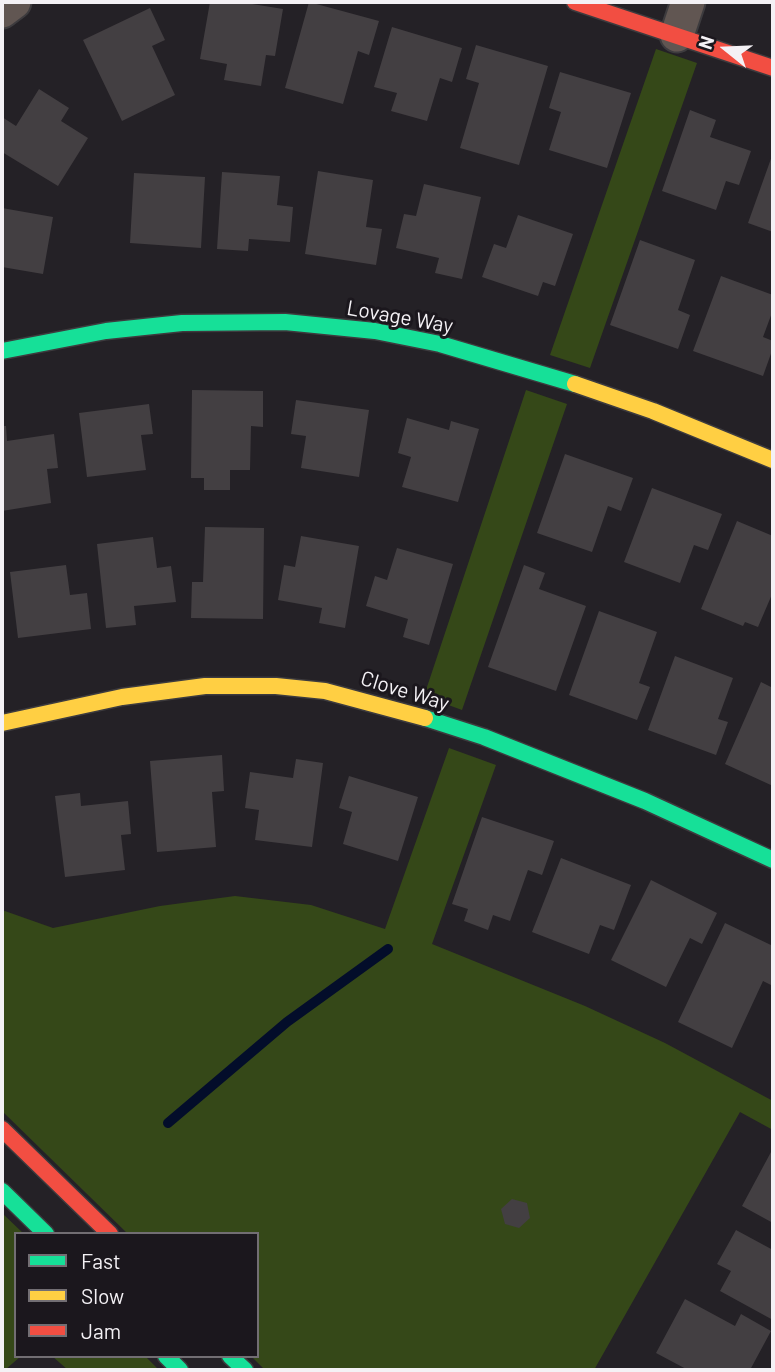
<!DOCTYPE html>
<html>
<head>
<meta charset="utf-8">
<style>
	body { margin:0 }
	#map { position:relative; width:775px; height:1372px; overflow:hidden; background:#242126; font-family:Barlow,sans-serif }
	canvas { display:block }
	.frame { position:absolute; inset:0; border:4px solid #f4f1f5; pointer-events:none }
	.legend { position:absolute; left:14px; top:1232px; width:245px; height:126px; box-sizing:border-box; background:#1b171d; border:2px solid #726e73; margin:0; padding:9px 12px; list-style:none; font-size:21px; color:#f4f1f5 }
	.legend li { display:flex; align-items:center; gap:14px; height:35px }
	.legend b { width:35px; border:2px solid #726e73 }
	.north { position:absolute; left:691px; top:14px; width:70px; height:70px; -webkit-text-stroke:5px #1b171d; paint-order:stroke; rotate:288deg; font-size:19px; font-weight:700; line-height:28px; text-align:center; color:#f4f1f5 }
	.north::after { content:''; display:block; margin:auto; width:24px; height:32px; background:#f4f1f5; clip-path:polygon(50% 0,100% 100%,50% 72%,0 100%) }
</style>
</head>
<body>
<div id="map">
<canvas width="775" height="1372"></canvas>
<div class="frame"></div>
<ul class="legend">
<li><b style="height:9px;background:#16e098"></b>Fast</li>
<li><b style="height:9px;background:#ffcf43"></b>Slow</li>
<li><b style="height:9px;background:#f24e42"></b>Jam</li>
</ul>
<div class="north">N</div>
</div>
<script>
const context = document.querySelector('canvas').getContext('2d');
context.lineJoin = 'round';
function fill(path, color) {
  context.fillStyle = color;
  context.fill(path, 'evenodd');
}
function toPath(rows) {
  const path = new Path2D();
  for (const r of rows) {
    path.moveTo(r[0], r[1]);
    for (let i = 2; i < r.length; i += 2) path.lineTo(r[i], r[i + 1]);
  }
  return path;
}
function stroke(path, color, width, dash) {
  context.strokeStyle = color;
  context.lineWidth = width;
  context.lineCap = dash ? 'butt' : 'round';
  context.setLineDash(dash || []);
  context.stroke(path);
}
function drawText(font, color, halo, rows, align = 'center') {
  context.font = font + ' Barlow,sans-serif';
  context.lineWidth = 6;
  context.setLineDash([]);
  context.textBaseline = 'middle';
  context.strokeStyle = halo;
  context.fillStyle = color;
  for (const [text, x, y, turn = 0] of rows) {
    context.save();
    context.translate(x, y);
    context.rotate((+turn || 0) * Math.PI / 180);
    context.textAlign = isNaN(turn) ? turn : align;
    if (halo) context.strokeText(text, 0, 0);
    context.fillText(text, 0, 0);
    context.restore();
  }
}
fill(toPath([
	[656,49,697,63,590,368,550,355],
	[526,390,567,404,462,710,424,696],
	[449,748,496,765,432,944,585,1006,665,1043,773,1101,773,1130,740,1112,594,1370,265,1370,251,1356,257,1356,257,1234,128,1234,2,1111,2,910,53,928,160,906,235,896,311,905,385,929],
	[2,1213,24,1234,16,1234,16,1356,21,1356,5,1370,2,1370],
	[52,1356,145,1356,159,1370,68,1370]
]), '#354818');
stroke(toPath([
	[168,1123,287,1022,388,949]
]), '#030d2a', 10);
fill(toPath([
	[210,2,240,2,283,9,275,56,266,55,261,86,224,80,227,64,200,59],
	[309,2,379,21,369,55,358,51,343,104,285,88],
	[150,8,165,40,152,46,175,95,122,121,83,40],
	[392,27,462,48,452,82,440,78,427,121,391,111,397,93,374,87],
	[476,45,548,66,519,165,460,148,479,83,466,79],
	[560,72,631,93,607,168,549,150,561,112,549,108],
	[39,89,69,108,61,121,88,138,58,186,2,152,2,117,16,126],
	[690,110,716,120,710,137,751,151,739,185,726,181,716,210,662,191],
	[773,153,773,232,748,223],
	[318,171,373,180,366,227,382,229,376,265,305,254],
	[222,172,280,176,277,205,293,207,290,242,249,239,248,251,217,249],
	[134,173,205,177,201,248,130,243],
	[424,184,481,197,462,279,435,273,439,258,396,248,404,214,416,216],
	[2,208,53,217,43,274,2,267],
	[518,215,573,234,555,286,543,282,538,296,482,277,494,244,506,248],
	[640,240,695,260,678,310,690,315,678,349,610,325],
	[721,276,773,295,773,310,763,337,773,341,773,348,763,376,693,351],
	[192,390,263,391,263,427,251,426,250,470,230,470,230,490,204,490,204,478,191,478],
	[296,400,369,410,359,477,301,468,306,436,291,434],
	[149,404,153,434,141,435,146,470,87,477,79,413],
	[407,418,449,430,451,421,479,429,458,502,402,487,411,457,398,453],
	[2,426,6,426,7,441,54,434,58,468,47,469,51,503,2,511],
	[565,454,633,478,621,511,608,506,592,552,537,533],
	[652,488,722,514,708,550,694,545,680,583,624,562],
	[737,521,773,536,773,592,758,627,745,622,743,626,701,609],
	[205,527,264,528,263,619,191,618,192,582,203,582],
	[301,536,359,546,345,628,319,623,322,608,278,600,284,565,295,567],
	[153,537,157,568,171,566,176,602,134,606,136,625,106,628,97,544],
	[397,548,453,564,429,645,403,637,408,619,366,606,375,576,387,580],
	[66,565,70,595,87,593,91,629,18,638,10,572],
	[524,565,545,573,539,589,586,606,556,691,488,667],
	[599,611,657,632,639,683,650,687,637,720,569,695],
	[675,656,733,678,718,719,728,722,716,755,648,730],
	[761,682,773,688,773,786,725,764],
	[222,755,224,791,212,792,216,847,157,852,150,761],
	[296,759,323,763,312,847,255,840,259,810,245,808,250,772,293,778],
	[349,776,418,797,398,861,343,844,352,812,339,808],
	[80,793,81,806,128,801,131,834,121,835,125,870,65,877,55,796],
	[482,817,554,841,542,875,528,870,510,921,493,915,488,930,464,921,468,909,452,904],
	[561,858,631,885,614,930,600,925,589,954,532,932],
	[651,880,717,913,702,944,690,938,666,987,611,960],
	[725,923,773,946,773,986,763,981,732,1048,678,1022],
	[771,1152,773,1153,773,1223,742,1206],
	[512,1199,527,1203,530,1218,519,1228,505,1224,501,1209],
	[736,1230,773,1250,773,1320,720,1291,731,1271,717,1264],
	[685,1299,735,1326,741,1314,771,1331,750,1370,688,1370,656,1353]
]), '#433f42');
const street = toPath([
	[2,11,14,2],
	[677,35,688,2]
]);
const fast = toPath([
	[2,351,106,331,182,323,285,322,375,331,440,344,575,384],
	[425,718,484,737,645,801,773,860],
	[2,1191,46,1234],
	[166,1356,180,1370],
	[230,1356,245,1370]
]);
const slow = toPath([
	[575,384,653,411,773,460],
	[2,723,122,697,205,686,276,686,325,691,425,718]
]);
const jam = toPath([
	[575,2,773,68],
	[2,1129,110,1234]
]);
stroke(street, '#3d3b3e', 37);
stroke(fast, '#3d3b3e', 19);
stroke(slow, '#3d3b3e', 19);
stroke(jam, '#3d3b3e', 19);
stroke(street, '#615652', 33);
stroke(fast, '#16e098', 16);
stroke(slow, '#ffcf43', 16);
stroke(jam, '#f24e42', 16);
drawText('21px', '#f4f1f5', '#1b171d', [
	["Lovage Way",400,317,10],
	["Clove Way",405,691,17]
]);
</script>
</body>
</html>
